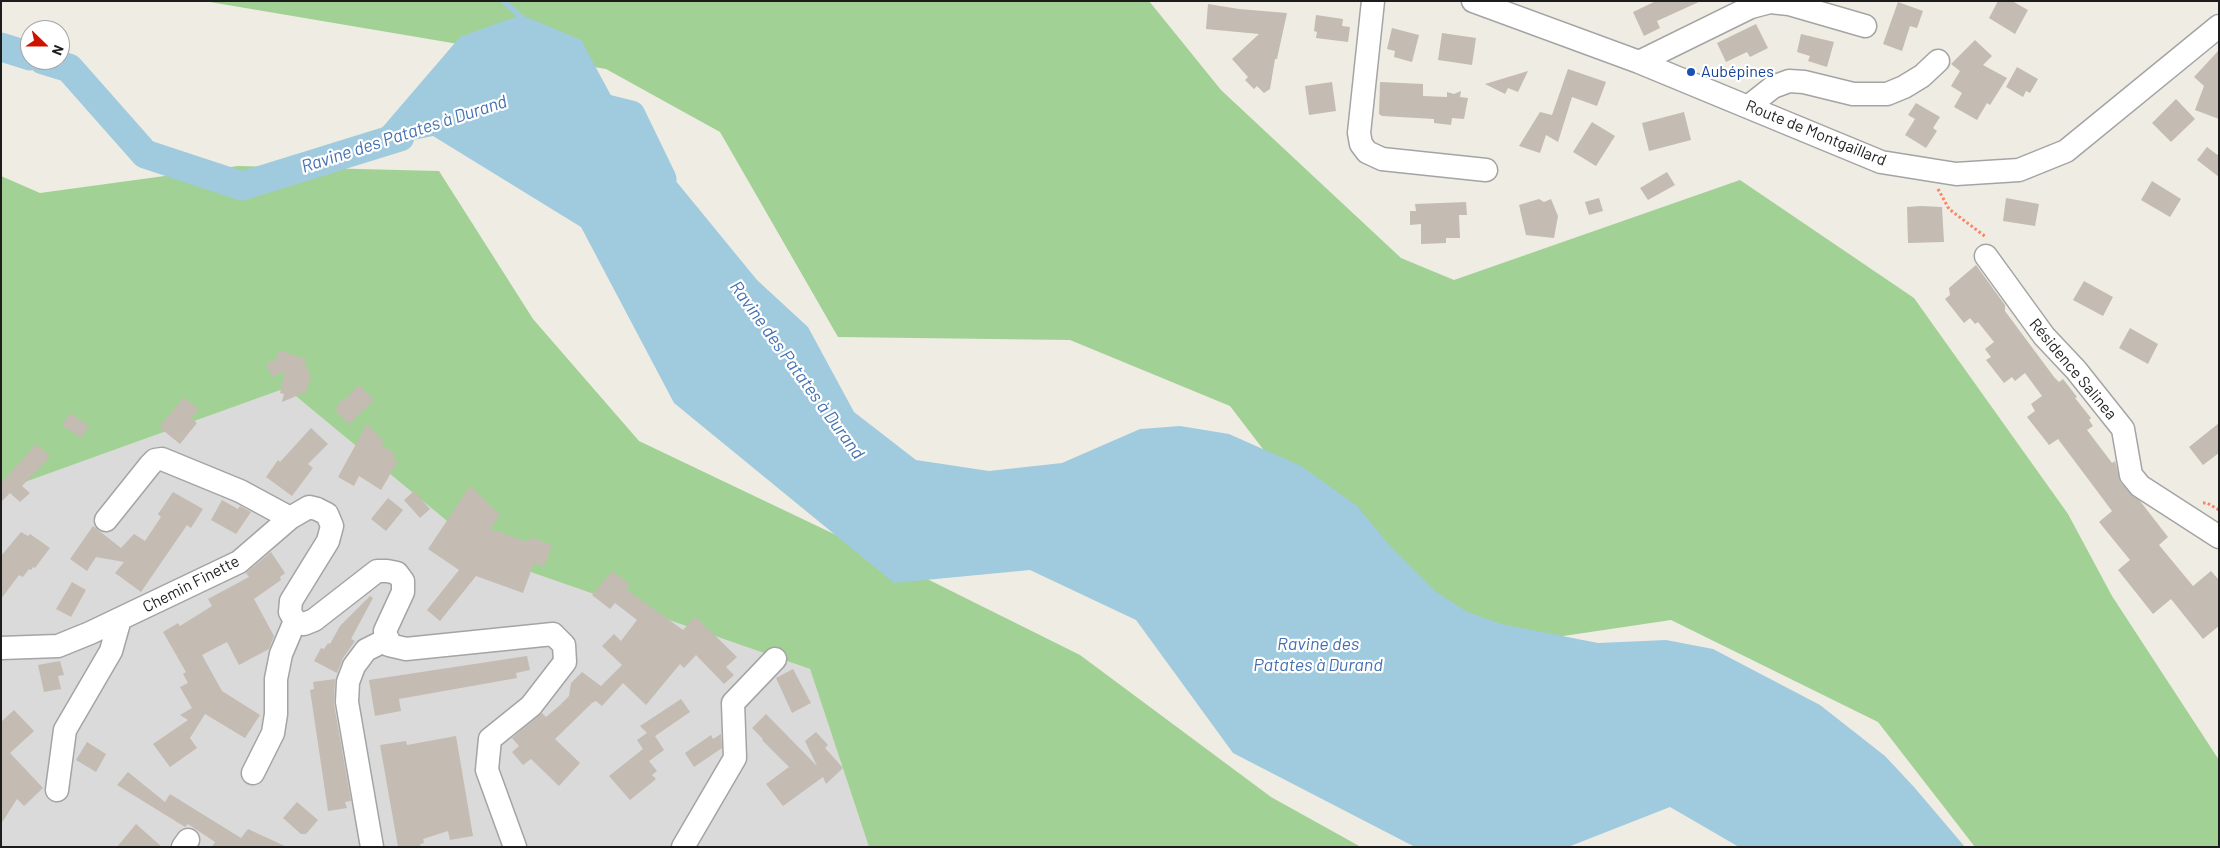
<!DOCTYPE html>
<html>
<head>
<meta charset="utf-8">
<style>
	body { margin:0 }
	#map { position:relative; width:2220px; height:848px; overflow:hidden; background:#efece3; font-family:Barlow,sans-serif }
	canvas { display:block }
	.frame { position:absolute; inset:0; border:2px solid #1d1d1d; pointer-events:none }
	.north { position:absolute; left:20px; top:20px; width:50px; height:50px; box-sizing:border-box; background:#fff; border:1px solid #a5a5a5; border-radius:50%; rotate:112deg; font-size:14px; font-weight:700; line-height:20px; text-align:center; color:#1d1d1d }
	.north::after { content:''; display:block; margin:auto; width:18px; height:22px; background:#cb1300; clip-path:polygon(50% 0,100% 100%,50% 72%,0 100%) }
</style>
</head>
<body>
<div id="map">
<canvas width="2220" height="848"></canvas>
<div class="frame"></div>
<div class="north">N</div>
</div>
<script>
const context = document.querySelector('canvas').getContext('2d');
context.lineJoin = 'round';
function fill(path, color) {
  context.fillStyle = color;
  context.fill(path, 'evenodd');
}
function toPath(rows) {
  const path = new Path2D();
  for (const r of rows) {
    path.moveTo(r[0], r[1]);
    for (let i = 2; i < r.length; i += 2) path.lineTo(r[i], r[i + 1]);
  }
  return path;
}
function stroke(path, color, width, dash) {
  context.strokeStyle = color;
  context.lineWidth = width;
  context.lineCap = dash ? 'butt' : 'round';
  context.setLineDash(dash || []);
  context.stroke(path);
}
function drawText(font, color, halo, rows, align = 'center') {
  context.font = font + ' Barlow,sans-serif';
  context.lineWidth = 4.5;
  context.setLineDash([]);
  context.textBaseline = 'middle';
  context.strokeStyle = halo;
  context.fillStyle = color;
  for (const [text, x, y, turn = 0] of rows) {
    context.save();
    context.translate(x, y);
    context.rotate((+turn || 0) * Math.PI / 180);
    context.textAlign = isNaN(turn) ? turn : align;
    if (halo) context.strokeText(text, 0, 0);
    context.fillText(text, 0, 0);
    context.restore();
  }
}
fill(toPath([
	[286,388,493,559,810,669,869,847,1,847,1,492,10,487]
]), '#dbdada');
fill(toPath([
	[204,1,1149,1,1221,90,1401,258,1454,280,1740,180,1914,298,2068,514,2112,596,2219,760,2219,847,1975,847,1878,722,1671,620,1422,657,1230,406,1070,340,838,337,720,132,606,69],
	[238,166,439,171,533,319,639,441,899,565,1080,655,1271,797,1361,847,869,847,810,669,493,559,286,388,11,487,1,492,1,176,40,193]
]), '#a1d195');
fill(toPath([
	[521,15,581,40,621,114,757,280,808,327,854,412,916,460,989,471,1062,463,1140,429,1180,426,1229,434,1301,466,1357,506,1390,546,1435,591,1467,612,1501,624,1598,643,1666,640,1713,649,1820,705,1885,756,1914,787,1965,847,1739,847,1670,807,1568,847,1415,847,1233,753,1136,620,1030,570,894,583,674,403,581,227,433,136,363,150,460,37]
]), '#a0cbdf');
stroke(toPath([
	[503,1,525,20]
]), '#a0cbdf', 5);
stroke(toPath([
	[1,47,30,56],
	[43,60,69,68,145,154,242,186,400,137],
	[583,103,631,115,662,179]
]), '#a0cbdf', 29);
fill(toPath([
	[1656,1,1701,1,1657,21,1660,28,1644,36,1633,12],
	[1998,1,2012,1,2028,10,2015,34,1989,18],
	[1898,2,1923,11,1917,28,1910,26,1902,51,1883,44],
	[1208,4,1239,9,1287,13,1277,59,1275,59,1270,89,1264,93,1257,86,1254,89,1245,80,1248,77,1232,59,1259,34,1206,29],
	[1316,15,1343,19,1342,26,1350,27,1348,42,1316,38,1317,32,1314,31],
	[1756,24,1768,48,1750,57,1747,52,1726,62,1717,43],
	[1392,28,1419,35,1412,62,1394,57,1395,51,1387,49],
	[1442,33,1476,38,1472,65,1438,60],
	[1801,34,1834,42,1827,67,1808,61,1810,56,1797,52],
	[1975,40,1992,56,1983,65,2007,78,1990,105,1987,103,1977,120,1954,107,1962,93,1951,86,1960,71,1951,64],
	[2219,50,2219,119,2195,110,2204,86,2194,77],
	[2017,67,2038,79,2030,93,2026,91,2023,97,2006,87],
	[1568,69,1606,82,1597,106,1572,97,1558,142,1546,135,1540,153,1519,146,1540,112,1552,115],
	[1528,71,1518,92,1508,88,1505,94,1485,84],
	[1332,82,1336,111,1309,115,1305,86],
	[1380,82,1423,84,1423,96,1447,97,1447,92,1454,94,1461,91,1460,97,1468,98,1464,119,1452,118,1451,125,1434,123,1434,119,1382,116,1379,114],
	[2176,99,2195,119,2171,142,2152,123],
	[1916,103,1940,117,1933,128,1937,131,1926,148,1905,135,1915,119,1908,115],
	[1684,112,1691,140,1649,151,1642,123],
	[1592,122,1615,136,1596,166,1573,152],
	[2207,147,2219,156,2219,177,2197,160],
	[1667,172,1675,185,1648,200,1640,188],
	[2152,181,2181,199,2170,217,2141,200],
	[1599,198,1603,211,1589,215,1585,202],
	[2006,198,2039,204,2035,226,2003,221],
	[1539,199,1544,202,1551,199,1558,216,1554,238,1526,235,1519,205],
	[1466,202,1467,215,1459,215,1460,238,1446,238,1446,243,1421,244,1421,224,1410,225,1410,211,1416,211,1415,204],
	[1921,206,1942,207,1944,242,1908,243,1907,207],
	[1976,265,2005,305,2005,311,2054,377,2059,382,2063,379,2077,397,2075,398,2091,418,2089,420,2093,426,2087,430,2112,463,2115,461,2121,483,2140,501,2168,537,2159,545,2193,586,2211,571,2219,580,2219,626,2203,639,2171,599,2153,614,2118,570,2130,560,2099,522,2112,511,2058,439,2049,445,2027,417,2035,411,2031,404,2042,396,2025,373,2015,381,2012,377,2004,383,1986,360,1991,357,1985,349,1994,342,1978,322,1975,324,1970,318,1964,323,1945,299,1950,295,1949,288],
	[2084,281,2113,297,2103,316,2073,300],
	[2130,328,2158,344,2148,364,2119,348],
	[279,350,308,360,304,362,311,376,306,392,282,402,284,394,280,393,285,371,272,377,266,364,276,359],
	[359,385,374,400,349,424,335,410,343,398,345,400],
	[184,397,199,410,191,418,197,423,180,444,159,427],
	[70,413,89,426,81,438,62,425],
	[2219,423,2219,453,2203,465,2189,447],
	[367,424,384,442,381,445,395,454,392,458,398,461,381,490,359,476,354,486,338,477],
	[311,428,328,444,308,464,313,468,292,496,266,477,278,460,280,462],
	[36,444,50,457,22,486,30,493,20,502,10,493,1,502,1,483],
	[470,486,500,515,490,529,528,542,530,537,552,545,544,567,534,563,523,593,476,576,440,621,427,610,459,570,428,549],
	[414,491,430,509,420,518,404,500],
	[173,492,203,509,191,528,187,525,141,592,115,573,124,562,96,557,87,571,70,559,93,526,121,548,134,534,145,541,161,517,158,514],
	[388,498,403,510,386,531,371,519],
	[222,500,238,509,240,506,251,512,236,534,211,520],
	[21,532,28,536,30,534,50,548,35,568,33,567,31,570,29,569,23,577,19,575,1,599,1,556],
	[271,552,285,573,280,577,281,580,254,599,274,636,269,649,239,665,227,642,202,655,222,691,260,715,245,738,205,714,190,738,197,748,170,767,153,744,188,720,180,715,192,708,180,687,188,683,183,674,186,672,163,632,178,623,180,626,212,606,208,599,249,577,246,573],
	[612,571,630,584,626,589,683,630,695,617,700,621,737,657,726,667,734,675,724,684,696,655,684,668,680,664,646,705,623,683,602,706,596,701,592,703,555,739,580,763,559,786,531,759,523,765,512,752,519,746,512,738,542,713,546,717,559,706,569,696,571,683,582,672,601,686,622,665,602,646,614,634,621,641,637,620,615,603,610,609,592,595],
	[72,582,86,590,71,617,56,609],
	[370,596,373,598,351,639,355,641,343,658,337,673,314,661,321,648,324,649,328,643,330,644,340,626],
	[527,656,530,670,516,673,517,678,399,699,401,711,375,716,369,680],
	[60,661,64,675,58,676,61,689,44,692,38,665],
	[793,669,811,703,792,713,776,678],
	[335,679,334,704,351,801,345,802,347,808,328,811,310,690,314,689,313,682],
	[681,699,690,712,655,736,664,750,649,761,657,771,652,775,656,779,630,800,609,776,643,749,637,740,647,733,640,726],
	[14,710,34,731,10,753,43,788,24,806,17,799,1,824,1,722],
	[766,714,817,766,805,741,816,732,828,745,825,748,843,768,826,784,823,777,783,806,766,784,789,767,762,740,763,739,752,728],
	[721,734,722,748,694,767,685,753,711,735,713,739],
	[456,736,473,836,450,840,448,831,423,839,424,843,420,844,421,847,398,847,380,745,406,741,407,745],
	[87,742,106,754,96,772,76,760],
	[128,772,165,802,170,794,241,838,248,829,287,847,212,847,215,842,188,824,185,827,117,785],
	[297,802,318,820,306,834,301,834,283,818],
	[136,824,162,847,117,847]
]), '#c4bbb2');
const minor = toPath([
	[1373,1,1359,133,1361,144,1367,152,1382,159,1486,170],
	[1473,1,1639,62,1881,162,1956,174,2019,170,2066,151,2219,26],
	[1639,62,1751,7,1770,2,1789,4,1865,26],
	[1749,106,1773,87,1789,81,1804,82,1853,94,1887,94,1904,87,1922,76,1938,61],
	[1986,256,2044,336,2076,370,2123,429,2131,475,2140,486,2219,537],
	[106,520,150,465,155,460,162,459,240,491,290,518],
	[1,648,58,646,90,633,239,562,290,518,309,507,317,509,327,514,332,526,328,541,291,601,290,612,295,621,304,624,314,620,377,571,387,571,397,573,403,581,403,592,385,631,389,645,406,649,553,634,564,645,565,662,531,706,490,739,487,770,515,847],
	[253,773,273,733,276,714,276,679,281,654,295,621],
	[57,790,65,730,111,651,120,619],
	[183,847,188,840],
	[372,847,347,702,348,682,354,666,366,650,388,639],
	[683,847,735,758,733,703,775,659]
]);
stroke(minor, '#a4a4a4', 25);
stroke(toPath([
	[1938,189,1949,209,1986,237],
	[2203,503,2207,503,2219,510]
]), '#ff8264', 3, [2.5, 2.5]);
stroke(minor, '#fff', 22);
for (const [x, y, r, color] of [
	[1691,72,5,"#1a4fb4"]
]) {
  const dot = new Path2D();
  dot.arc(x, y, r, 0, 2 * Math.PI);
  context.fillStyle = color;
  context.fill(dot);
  stroke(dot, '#fff', 2);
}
drawText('16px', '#164399', '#fff', [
	["Aubépines",1701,72]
], 'left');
drawText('16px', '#1d1d1d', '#fff', [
	["Route de Montgaillard",1816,133,22],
	["Résidence Salinea",2073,369,50],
	["Chemin Finette",191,584,-27]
]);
drawText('italic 18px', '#4571b2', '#fff', [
	["Ravine des Patates à Durand",404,134,-18],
	["Ravine des Patates à Durand",797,370,54],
	["Ravine des",1318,644],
	["Patates à Durand",1318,665]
]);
</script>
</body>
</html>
